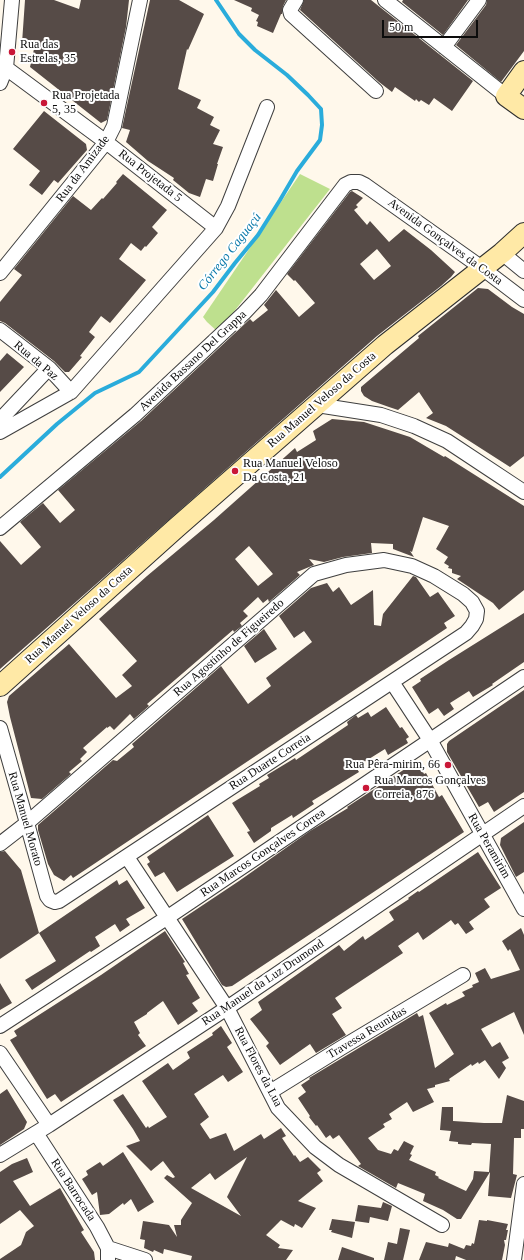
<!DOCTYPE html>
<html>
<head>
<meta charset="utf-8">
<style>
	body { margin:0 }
	#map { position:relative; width:524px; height:1260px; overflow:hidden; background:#fff8eb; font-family:"Times New Roman",serif }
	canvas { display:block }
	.scale { position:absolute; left:382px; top:20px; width:96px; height:18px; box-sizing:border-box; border:2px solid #0c0c0c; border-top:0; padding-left:5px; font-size:12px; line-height:14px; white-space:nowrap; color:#0c0c0c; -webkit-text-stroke:3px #fff; paint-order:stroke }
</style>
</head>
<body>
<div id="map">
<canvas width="524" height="1260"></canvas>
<div class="scale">50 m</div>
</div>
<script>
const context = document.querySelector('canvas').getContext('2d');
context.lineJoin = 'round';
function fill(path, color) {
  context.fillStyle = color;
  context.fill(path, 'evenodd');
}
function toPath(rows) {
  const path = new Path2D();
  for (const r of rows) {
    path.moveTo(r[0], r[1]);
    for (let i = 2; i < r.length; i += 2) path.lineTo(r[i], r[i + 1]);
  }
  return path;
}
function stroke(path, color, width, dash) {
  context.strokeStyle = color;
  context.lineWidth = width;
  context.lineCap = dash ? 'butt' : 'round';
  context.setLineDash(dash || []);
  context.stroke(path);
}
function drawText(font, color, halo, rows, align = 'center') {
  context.font = font + ' "Times New Roman",serif';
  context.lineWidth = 4;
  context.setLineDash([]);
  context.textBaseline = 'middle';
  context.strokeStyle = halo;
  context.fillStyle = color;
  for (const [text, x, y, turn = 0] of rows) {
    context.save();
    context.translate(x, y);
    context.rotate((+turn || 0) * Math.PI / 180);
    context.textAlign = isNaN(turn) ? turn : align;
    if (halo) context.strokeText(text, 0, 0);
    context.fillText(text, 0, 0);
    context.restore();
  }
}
fill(toPath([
	[300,174,330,189,218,332,207,322,203,317]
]), '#bee08e');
stroke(toPath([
	[0,477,57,424,95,393,139,372,213,292,235,263,258,235,280,200,297,171,320,140,322,125,321,109,308,95,287,75,255,50,239,34,216,0]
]), '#2aacdb', 4);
fill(toPath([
	[25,0,54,0,79,9,81,0,129,0,126,27,107,120,101,123,30,67,34,49,22,43],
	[150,0,179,0,204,14,188,50,187,49,178,89,201,100,197,108,214,117,210,125,220,130,213,144,223,147,217,164,218,164,213,181,206,179,200,197,189,193,173,180,174,178,148,161,126,142,130,130,122,128],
	[234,0,286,0,283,6,282,14,281,14,273,33,257,26,258,22,256,21,259,15,251,11,252,8],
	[304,0,371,0,473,81,452,111,434,98,429,105,421,100,419,102,416,99,415,101,395,87,392,92,379,82,300,10],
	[403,0,468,0,443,35,402,2],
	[487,0,524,0,524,51,501,82,456,45,486,5],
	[44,111,86,144,87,150,58,183,54,180,42,195,29,185,40,171,13,149],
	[123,174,167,210,152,227,158,233,146,247,145,246,141,251,131,243,119,259,146,280,110,323,101,316,89,332,95,337,80,356,82,357,69,372,65,372,54,361,5,323,0,321,0,302,22,275,14,269,73,196,91,210,102,198,103,199,117,183,116,182],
	[352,191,363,198,356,205,358,207,354,210,367,225,370,221,389,242,404,229,431,250,455,272,451,277,441,286,377,336,0,669,0,541,21,565,41,547,20,522,43,503,60,523,75,510,58,490,141,421,250,319,253,322,268,310,264,305,276,290,299,317,315,303,295,280,294,281,287,274,350,192],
	[377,249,391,266,374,280,360,264],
	[478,288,488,289,512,307,524,314,524,456,510,467,446,426,426,418,433,413,419,392,398,410,389,407,372,401,364,396,361,391,361,387,419,338,418,336],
	[7,353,24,367,0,392,0,361],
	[332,419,364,422,410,437,444,457,445,456,524,506,524,590,499,610,493,603,457,579,461,576,452,573,452,569,448,568,449,566,444,563,448,557,436,549,449,526,423,517,412,552,410,551,414,557,393,549,393,544,371,543,372,553,343,557,324,562,309,559,314,565,297,572,300,575,269,602,268,599,263,603,258,597,243,611,248,616,240,623,242,626,234,632,233,630,147,704,149,706,134,719,130,714,114,730,110,726,107,728,107,727,83,748,87,752,80,759,82,761,69,772,71,774,42,799,31,798,10,717,7,702,9,696,69,644,116,698,132,686,122,675,137,661,99,619,147,576,214,520,295,448,297,452,316,440,313,431],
	[249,546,273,574,258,586,235,559],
	[413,576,416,577,430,597,438,592,455,616,444,623,447,628,73,878,71,875,64,881,54,875,48,864,38,830,38,825,113,760,117,761,134,747,132,744,221,666,248,704,271,686,266,678,312,642,304,631,294,638,279,616,311,588,327,583,333,592,339,587,351,605,373,590,374,625,381,626,383,614],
	[524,613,524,662,492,684,493,685,473,697,469,691,450,703,454,709,444,716,438,708,429,714,412,687,421,681,420,679,449,660],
	[264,629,277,649,255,663,244,646],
	[524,690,524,792,494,812,488,802,479,807,447,752,447,744,449,741],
	[386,707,400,728,402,727,409,737,406,739,408,743,388,755,385,749,356,767,359,772,312,801,314,804,293,818,292,815,271,828,271,831,254,843,247,832,250,831,232,803,260,786,259,784,269,778,267,775,295,758,296,760,348,725,347,722,356,715,358,718,368,712,371,717],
	[419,764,424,774,426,773,439,797,442,795,464,832,232,986,226,987,222,985,182,919,239,881,310,831,348,808,347,807,411,765,413,767],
	[208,815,234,856,177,892,164,872,155,877,147,864,150,862,147,857],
	[524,822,524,872,516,877,500,845,501,838],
	[5,851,21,870,39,933,117,880,119,885,127,880,145,908,126,919,130,925,120,932,115,924,95,937,100,946,91,952,90,951,32,990,25,980,56,961,39,933,0,959,0,852],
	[478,852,501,888,484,899,490,907,469,922,474,929,466,934,458,923,455,925,451,920,423,940,418,932,398,946,403,953,335,998,342,1008,332,1014,346,1035,316,1053,310,1044,280,1065,266,1046,269,1043,250,1019,262,1010,258,1002,339,945,344,951,363,936,365,940,394,920,389,912,409,899,408,898,418,891,419,892],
	[521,928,524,935,524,1035,514,1012,481,1029,492,1047,500,1042,509,1058,502,1062,506,1068,499,1079,485,1060,479,1064,478,1062,472,1066,471,1064,449,1079,450,1081,435,1085,435,1087,427,1089,434,1102,413,1112,407,1102,389,1114,392,1119,383,1124,385,1127,368,1138,378,1150,391,1154,394,1149,398,1151,404,1141,414,1146,410,1154,412,1155,409,1160,436,1172,435,1175,439,1177,438,1178,466,1191,473,1179,474,1171,489,1172,491,1144,472,1143,471,1145,458,1144,458,1142,449,1141,451,1131,440,1130,442,1107,453,1107,453,1121,484,1123,502,1123,507,1095,524,1101,524,1129,521,1129,521,1138,514,1138,513,1174,517,1175,511,1198,488,1196,490,1172,461,1219,457,1219,443,1210,423,1201,425,1194,398,1183,396,1188,358,1166,361,1164,339,1135,333,1139,330,1135,326,1138,317,1125,316,1126,309,1117,310,1116,298,1098,306,1092,301,1085,310,1079,309,1078,417,1013,419,1017,423,1015,435,1068,454,1054,429,1013,446,1003,447,1005,465,996,462,992,473,987,472,985,479,982,475,973,485,968,491,979,520,970,510,949,508,951,502,941],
	[165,931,185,962,183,963,189,974,186,975,200,998,192,1003,198,1011,178,1025,163,1001,147,1013,147,1014,134,1022,140,1033,138,1035,146,1046,61,1102,55,1094,47,1099,10,1040,17,1036,14,1031,101,975],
	[0,983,12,1003,0,1010],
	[221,1026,232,1043,227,1047,243,1072,228,1082,223,1075,194,1094,209,1117,200,1124,210,1139,226,1133,234,1151,261,1134,264,1139,281,1128,286,1136,282,1138,294,1156,295,1155,300,1162,308,1157,321,1170,317,1173,323,1181,298,1201,316,1208,302,1228,295,1224,294,1227,281,1220,266,1235,280,1245,278,1248,293,1250,286,1260,191,1260,192,1256,164,1249,163,1254,154,1250,153,1252,144,1248,145,1240,140,1239,143,1221,169,1225,177,1237,174,1225,181,1225,181,1220,192,1203,164,1178,167,1175,173,1178,175,1177,163,1161,151,1171,126,1146,140,1141,133,1129,113,1100,123,1094,146,1128,148,1126,149,1128,167,1117,142,1081,168,1063,173,1070,190,1058,187,1052,213,1035,212,1033],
	[247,1157,227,1197,241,1216,191,1188,210,1173,215,1180],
	[7,1089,27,1122,24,1129,0,1145,0,1094],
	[123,1152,154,1202,138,1212,131,1199,124,1205,123,1203,109,1214,100,1215,97,1192,92,1195,82,1179,88,1175,86,1171,100,1162,103,1166],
	[27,1158,33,1172,13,1181,30,1206,60,1188,84,1230,81,1232,94,1252,95,1260,0,1260,0,1259,21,1245,26,1232,34,1226,20,1210,0,1224,0,1172,12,1164],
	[383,1202,392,1206,388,1221,370,1217,369,1223,355,1221,358,1205,381,1208],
	[332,1219,355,1222,352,1238,331,1232,332,1230,329,1230],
	[479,1220,487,1221,487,1220,508,1224,506,1230,508,1230,506,1240,504,1240,505,1245,502,1260,466,1260,456,1256,455,1260,419,1260,426,1242,448,1247,449,1243,464,1249,466,1245,471,1246,472,1243,474,1244],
	[400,1228,410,1230,403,1260,384,1260,388,1242,397,1244],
	[342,1247,374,1258,374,1260,338,1260]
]), '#564b47');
const minor = toPath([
	[296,0,290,10,291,14,376,91],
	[385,0,506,96],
	[444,47,479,0],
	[6,68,106,142,216,228],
	[0,83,6,68,12,0],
	[502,253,524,271],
	[0,273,106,142,114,126,140,0],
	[0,330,49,368,71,392],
	[317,405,381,415,414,426,447,441,524,492],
	[0,420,49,368],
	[0,432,71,392,216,228,228,206,267,107],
	[0,528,135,415,244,313,261,295,345,185,351,182,359,182,365,185,482,268,524,300],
	[392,682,430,740,524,909],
	[0,728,27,823,47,896,50,900,55,902,59,901,466,633,472,626,476,619,477,611,472,602,463,594,434,576,412,566,384,560,346,565,314,574,27,823,0,844],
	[127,857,227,1008,278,1108,315,1147,339,1165,442,1225],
	[0,1026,168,917,524,677],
	[0,1053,49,1125],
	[270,1092,341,1048,463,975],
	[36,1133,97,1227,108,1248,108,1260],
	[0,1155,49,1125,227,1008,524,806],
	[108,1248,145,1260],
	[514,1260,524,1184]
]);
const secondary = toPath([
	[524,71,506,96,524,109],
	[0,686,176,528,385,345,502,253,524,233]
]);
stroke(minor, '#3f3f3f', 16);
stroke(secondary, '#2e2e2e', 22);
stroke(minor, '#fff', 14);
stroke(secondary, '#ffe9a6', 20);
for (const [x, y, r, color] of [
	[12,52,4,"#c91737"],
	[44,103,4,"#c91737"],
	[235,471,4,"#c91737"],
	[448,765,4,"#c91737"],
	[366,788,4,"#c91737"]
]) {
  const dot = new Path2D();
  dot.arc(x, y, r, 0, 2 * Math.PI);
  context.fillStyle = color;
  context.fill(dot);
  stroke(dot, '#fff', 1.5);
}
drawText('12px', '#0c0c0c', '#fff', [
	["Rua das",20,45],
	["Estrelas, 35",20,59],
	["Rua Projetada",52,96],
	["5, 35",52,110],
	["Rua Manuel Veloso",243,464],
	["Da Costa, 21",243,478],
	["Rua Pêra-mirim, 66",440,765,"right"],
	["Rua Marcos Gonçalves",374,781],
	["Correia, 876",374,795]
], 'left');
drawText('12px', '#0c0c0c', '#fff', [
	["Rua da Amizade",83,169,-53],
	["Rua Projetada 5",150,176,38],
	["Avenida Gonçalves da Costa",445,242,36],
	["Rua da Paz",36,361,40],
	["Avenida Bassano Del Grappa",193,361,-43],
	["Rua Manuel Veloso da Costa",322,400,-41],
	["Rua Manuel Veloso da Costa",79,615,-42],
	["Rua Agostinho de Figueiredo",229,648,-41],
	["Rua Duarte Correia",270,762,-33],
	["Rua Manuel Morato",25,819,74],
	["Rua Peramirim",489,846,60],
	["Rua Marcos Gonçalves Correa",263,853,-34],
	["Rua Manuel da Luz Drumond",263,983,-34],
	["Travessa Reunidas",367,1033,-31],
	["Rua Flores da Lua",258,1067,62],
	["Rua Barrocada",73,1190,57]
]);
drawText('italic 13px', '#0a79aa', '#fff', [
	["Córrego Caguaçú",230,252,-52]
]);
</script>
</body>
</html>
